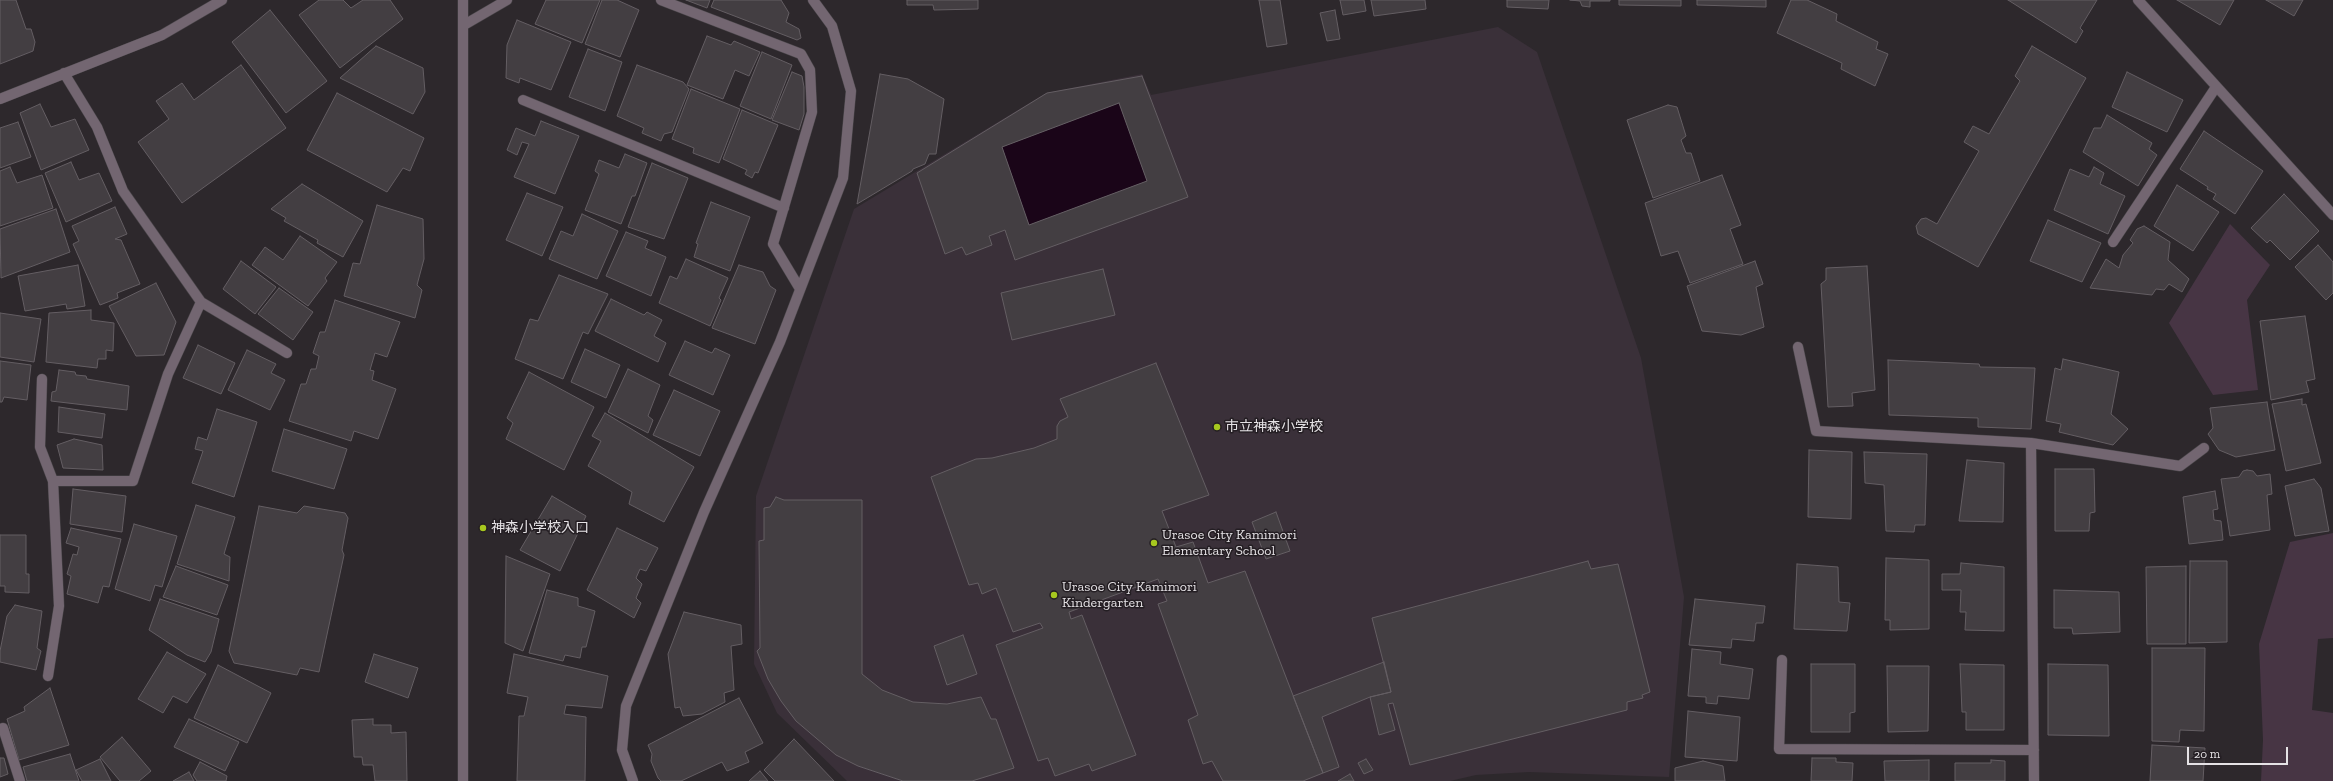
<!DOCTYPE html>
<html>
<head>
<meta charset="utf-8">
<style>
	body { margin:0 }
	#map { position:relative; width:2333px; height:781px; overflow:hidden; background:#2d282c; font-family:"Zilla Slab",serif }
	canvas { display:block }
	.scale { position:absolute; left:2187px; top:747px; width:101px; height:18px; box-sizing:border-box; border:2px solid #e5e2e5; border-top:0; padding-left:5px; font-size:12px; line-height:14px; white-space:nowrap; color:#e5e2e5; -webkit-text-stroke:3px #241e23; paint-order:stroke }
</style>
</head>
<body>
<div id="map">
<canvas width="2333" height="781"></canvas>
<div class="scale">20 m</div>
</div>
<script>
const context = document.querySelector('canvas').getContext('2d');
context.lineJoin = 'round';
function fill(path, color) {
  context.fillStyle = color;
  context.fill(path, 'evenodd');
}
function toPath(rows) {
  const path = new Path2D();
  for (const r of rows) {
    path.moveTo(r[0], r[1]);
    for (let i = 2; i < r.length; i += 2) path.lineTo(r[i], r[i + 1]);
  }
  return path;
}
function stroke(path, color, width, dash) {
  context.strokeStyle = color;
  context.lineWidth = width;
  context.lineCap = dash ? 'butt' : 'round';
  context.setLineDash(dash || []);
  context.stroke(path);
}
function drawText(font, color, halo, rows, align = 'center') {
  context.font = font + ' "Zilla Slab","Noto Sans JP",serif';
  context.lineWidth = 3;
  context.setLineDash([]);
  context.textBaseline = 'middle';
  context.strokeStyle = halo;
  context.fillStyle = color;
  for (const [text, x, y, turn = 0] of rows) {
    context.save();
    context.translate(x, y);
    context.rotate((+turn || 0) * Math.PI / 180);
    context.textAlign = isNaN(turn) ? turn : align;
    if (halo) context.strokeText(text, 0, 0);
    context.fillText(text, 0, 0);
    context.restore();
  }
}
fill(toPath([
	[1498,27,1537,52,1641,358,1684,597,1669,777,1529,772,1476,775,1450,781,847,781,777,713,754,664,756,496,854,209,1046,93,1142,74,1151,95]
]), '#3a3039');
fill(toPath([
	[2230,224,2270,265,2247,300,2258,390,2213,395,2169,323],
	[2333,533,2333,638,2318,639,2312,710,2333,713,2333,781,2261,781,2263,740,2259,644,2290,542]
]), '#473544');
fill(toPath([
	[1119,103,1147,181,1029,225,1002,147]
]), '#1a0518');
const building = toPath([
	[0,0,16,0,26,29,31,29,35,42,33,51,0,64,0,0],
	[319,0,343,0,351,8,363,0,390,0,403,19,340,68,299,15,319,0],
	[546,0,600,0,582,43,535,24,546,0],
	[602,0,617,0,639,10,620,57,585,44,602,0],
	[686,0,710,0,707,8,686,0],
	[714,0,781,0,789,13,786,22,799,29,801,38,797,40,711,7,714,0],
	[907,0,978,0,978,9,934,10,933,5,907,5,907,0],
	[1259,0,1280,0,1287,44,1267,47,1259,0],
	[1340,0,1364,0,1366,11,1343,15,1340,0],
	[1371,0,1425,0,1426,9,1374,16,1371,0],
	[1507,0,1549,0,1548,9,1507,7,1507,0],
	[1570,0,1610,0,1610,1,1590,1,1590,7,1582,6,1580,1,1570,0],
	[1619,0,1681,0,1681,6,1619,5,1619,0],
	[1697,0,1766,0,1766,7,1697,5,1697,0],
	[1791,0,1807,0,1837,14,1836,21,1878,42,1876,49,1888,54,1875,86,1841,69,1842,63,1777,33,1791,0],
	[2008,0,2097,0,2080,28,2083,31,2076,43,2008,0],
	[2177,0,2234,0,2220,25,2177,0],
	[2266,0,2303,0,2294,16,2266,0],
	[270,10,327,81,286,113,232,42,270,10],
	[1335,10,1340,39,1327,41,1320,13,1335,10],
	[517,20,571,42,551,90,520,78,519,83,506,78,507,45,517,20],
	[707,36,731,45,734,41,760,52,749,76,735,70,723,99,687,85,707,36],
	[376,46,423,68,425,92,413,114,340,78,376,46],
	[2032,46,2086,78,1978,267,1918,234,1916,226,1921,219,1926,218,1937,224,1979,151,1964,142,1973,126,1989,134,2020,81,2015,76,2032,46],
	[588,49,622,62,605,111,569,97,588,49],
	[762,52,792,65,771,119,740,106,762,52],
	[241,65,286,128,182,203,138,142,169,119,156,101,182,83,194,100,241,65],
	[637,65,683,82,689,89,672,132,664,134,661,141,642,133,644,128,617,116,637,65],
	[792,72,802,76,804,87,804,114,799,130,772,120,792,72],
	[2127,72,2183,100,2167,132,2112,107,2127,72],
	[880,74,908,79,944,99,936,154,929,154,925,164,913,169,912,171,857,204,880,74],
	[1142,76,1188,197,1015,260,1005,230,989,236,992,245,966,255,962,247,945,254,917,173,1047,93,1142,76],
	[1119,103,1147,181,1029,225,1002,147,1119,103],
	[691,89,740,109,719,163,693,153,694,148,672,139,691,89],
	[337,93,424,138,410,171,403,168,387,192,307,150,337,93],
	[40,104,51,127,75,119,89,150,41,170,20,113,40,104],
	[1668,105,1677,107,1686,136,1681,140,1686,153,1691,153,1700,181,1653,198,1627,120,1668,105],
	[742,110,778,125,758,173,755,172,752,178,745,174,747,170,723,159,742,110],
	[2107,115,2152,143,2149,149,2157,155,2138,186,2083,152,2094,128,2101,128,2107,115],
	[541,121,579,136,555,194,514,177,529,144,522,142,517,155,507,150,516,128,535,136,541,121],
	[18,122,31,157,0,168,0,128,18,122],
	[2204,131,2263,171,2235,214,2213,199,2216,194,2207,189,2208,187,2180,169,2204,131],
	[625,154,647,163,635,196,632,196,621,224,585,210,599,174,595,171,599,160,619,168,625,154],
	[71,162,79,180,99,173,112,201,66,222,45,173,71,162],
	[652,163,688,178,664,239,628,227,652,163],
	[10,167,17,183,42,175,53,208,0,226,0,171,10,167],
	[2094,167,2104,173,2100,184,2125,196,2108,234,2054,210,2070,169,2089,177,2094,167],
	[1722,175,1741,225,1730,229,1743,264,1690,283,1678,251,1661,256,1645,203,1722,175],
	[302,184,363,221,343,257,317,243,318,240,284,221,286,218,271,209,302,184],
	[2177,185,2219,212,2193,251,2154,226,2177,185],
	[527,193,563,207,542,256,506,240,527,193],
	[2284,194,2319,231,2290,260,2270,240,2267,243,2251,228,2284,194],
	[711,202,750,217,730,271,694,257,698,244,696,243,711,202],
	[377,205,423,219,424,259,417,285,422,290,415,318,344,296,353,263,360,264,377,205],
	[115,207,127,234,115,239,121,240,140,284,117,293,118,298,100,305,73,244,79,241,72,226,115,207],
	[56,209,70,252,1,278,0,229,56,209],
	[582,214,618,231,597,279,549,259,561,231,573,236,582,214],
	[2048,220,2101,243,2082,282,2030,261,2048,220],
	[2144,226,2170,242,2168,260,2189,279,2182,292,2169,284,2164,290,2156,289,2152,295,2090,288,2106,259,2119,268,2123,255,2133,243,2130,240,2137,229,2144,226],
	[626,232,648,241,645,248,666,257,651,296,606,276,626,232],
	[300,236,337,262,325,278,327,281,308,306,252,265,265,247,283,260,300,236],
	[2318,245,2333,262,2333,293,2326,300,2295,267,2318,245],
	[686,259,728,278,719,298,721,300,710,326,659,303,670,276,677,279,686,259],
	[241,261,276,287,255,314,223,289,241,261],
	[1755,261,1763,284,1756,287,1764,327,1741,335,1702,331,1687,286,1755,261],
	[78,265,85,306,67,309,66,304,25,311,18,276,78,265],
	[739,265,763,272,770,286,776,290,755,344,712,328,739,265],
	[1867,266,1875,390,1852,393,1853,406,1828,407,1821,284,1826,280,1826,268,1867,266],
	[1103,269,1115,315,1012,340,1001,293,1103,269],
	[559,275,608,294,588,334,583,332,563,379,515,359,530,319,538,321,559,275],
	[156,283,176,322,164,355,136,356,109,306,156,283],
	[279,288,313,312,293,340,258,314,279,288],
	[611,299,644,315,647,312,662,320,654,336,666,343,658,362,595,331,611,299],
	[335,300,400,322,387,357,375,353,370,370,374,371,372,380,396,389,378,439,354,431,351,441,289,421,301,384,306,384,311,369,316,369,319,356,313,353,320,332,325,332,335,300],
	[91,310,91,320,114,323,113,351,106,350,106,359,98,359,97,368,46,362,49,313,91,310],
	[0,313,41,319,34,362,0,357,0,313],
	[2305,316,2315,379,2306,381,2309,392,2271,400,2260,321,2305,316],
	[685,341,712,353,715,348,730,355,713,395,669,375,685,341],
	[198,345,235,363,221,394,183,378,198,345],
	[585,349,620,365,606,398,571,382,585,349],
	[247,350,276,364,271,373,285,380,270,410,228,390,247,350],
	[2063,359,2119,372,2111,414,2128,429,2113,445,2059,432,2061,424,2046,421,2055,368,2061,370,2063,359],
	[1888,360,1979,364,1980,367,2035,368,2031,429,1978,427,1978,418,1889,415,1888,360],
	[0,361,31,365,27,400,4,397,2,402,0,402,0,361],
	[1156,363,1209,495,1162,511,1176,547,1193,542,1208,583,1245,571,1323,773,1303,781,1223,781,1212,761,1203,764,1188,720,1198,715,1158,604,1167,601,1158,579,1069,612,1071,619,1082,615,1136,755,1092,771,1089,764,1055,776,1048,758,1038,761,996,645,1043,628,1040,623,1013,632,996,588,982,594,978,583,969,585,931,477,976,459,992,458,1034,448,1057,439,1057,426,1060,421,1068,417,1060,399,1156,363],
	[628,369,660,385,648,416,653,420,648,433,608,412,628,369],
	[59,370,75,372,76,375,86,376,87,379,129,386,127,410,51,401,52,392,56,391,59,370],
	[529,372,594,407,564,470,506,439,513,423,507,418,529,372],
	[674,390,720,411,700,456,653,435,674,390],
	[2302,399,2302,405,2306,404,2321,463,2286,471,2272,404,2302,399],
	[2267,402,2275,450,2236,457,2219,450,2208,434,2213,428,2210,408,2267,402],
	[59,407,105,414,102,438,58,432,59,407],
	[217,409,257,422,234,497,192,483,203,451,195,449,198,437,207,440,217,409],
	[605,413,694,467,664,522,629,504,632,492,588,466,601,441,592,436,605,413],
	[284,429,347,449,334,489,272,471,284,429],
	[74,439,102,445,103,470,63,468,57,445,74,439],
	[1809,450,1852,452,1851,519,1808,517,1809,450],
	[1864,452,1927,454,1925,525,1915,525,1914,532,1886,531,1884,485,1865,483,1864,452],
	[1967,460,2004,463,2003,522,1959,521,1967,460],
	[2055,469,2094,469,2095,512,2090,513,2089,531,2055,531,2055,469],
	[2247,470,2253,471,2257,476,2270,474,2272,494,2267,495,2270,530,2230,536,2221,479,2239,477,2243,471,2247,470],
	[2314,479,2321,488,2329,531,2295,536,2285,486,2314,479],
	[73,489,126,496,122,532,70,524,73,489],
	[2215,491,2218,509,2213,510,2214,520,2221,521,2223,540,2189,544,2183,497,2215,491],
	[552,496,586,516,560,571,520,550,552,496],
	[776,497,784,500,862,500,862,674,882,690,913,702,947,704,981,697,991,719,996,719,1014,768,972,781,903,781,858,766,836,755,796,721,781,701,768,679,757,651,760,648,759,541,764,540,764,508,770,507,776,497],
	[196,505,235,517,224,554,230,557,229,581,177,564,196,505],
	[259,506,297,513,304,506,345,513,348,518,342,550,344,555,319,672,300,668,297,675,234,663,229,651,259,506],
	[1276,512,1290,551,1266,559,1252,522,1276,512],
	[134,524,177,536,162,587,155,585,150,601,115,589,134,524],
	[71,528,121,539,109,587,103,586,98,603,67,594,71,576,67,574,73,554,77,555,79,547,66,543,71,528],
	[617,528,658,548,646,571,640,569,636,578,642,584,636,598,641,603,634,618,587,590,617,528],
	[0,535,26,535,26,574,29,574,29,593,5,592,5,586,0,586,0,535],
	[506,556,550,574,523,651,505,643,506,556],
	[1886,558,1929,560,1929,629,1890,630,1890,620,1885,620,1886,558],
	[1588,561,1591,569,1618,564,1650,692,1642,695,1643,698,1627,702,1627,710,1410,765,1393,703,1388,704,1395,730,1379,735,1370,697,1391,692,1372,618,1588,561],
	[2190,561,2227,561,2227,642,2189,643,2190,561],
	[1961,563,2004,567,2004,631,1965,630,1966,612,1960,612,1961,590,1942,590,1942,574,1960,574,1961,563],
	[1797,564,1838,567,1839,602,1850,603,1847,631,1794,629,1797,564],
	[176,566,228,585,217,615,163,597,176,566],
	[2186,566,2186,644,2147,644,2146,567,2186,566],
	[547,590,578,598,578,606,595,611,586,647,582,647,580,658,565,655,563,661,529,653,547,590],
	[2054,590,2119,592,2120,632,2073,634,2072,628,2054,628,2054,590],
	[160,599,219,619,211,652,205,662,187,655,149,630,160,599],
	[1695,599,1765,606,1763,623,1756,623,1754,641,1732,639,1731,648,1689,645,1695,599],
	[15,605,42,611,37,648,41,651,36,670,0,662,0,651,7,616,15,605],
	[684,612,741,625,742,644,731,646,734,690,724,693,725,702,702,714,683,716,680,707,675,708,668,654,684,612],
	[963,635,977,674,947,685,934,646,963,635],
	[2152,648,2205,648,2204,731,2180,730,2179,742,2152,741,2152,648],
	[1692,649,1721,652,1720,664,1753,669,1749,699,1718,696,1717,704,1706,703,1706,697,1688,696,1692,649],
	[167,652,206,674,187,703,173,696,163,713,138,699,167,652],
	[374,654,418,668,408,698,365,682,374,654],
	[514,654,608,676,602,708,566,705,564,714,586,717,585,781,517,781,519,716,524,716,528,697,507,693,514,654],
	[1384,662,1391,692,1370,697,1322,717,1339,767,1323,773,1293,696,1384,662],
	[1811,664,1855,664,1855,712,1850,713,1850,732,1811,732,1811,664],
	[1960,664,2004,665,2004,730,1966,730,1966,712,1962,712,1960,664],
	[2048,664,2108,665,2109,736,2048,735,2048,664],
	[218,665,271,693,247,743,194,718,218,665],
	[1887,666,1929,666,1928,731,1888,732,1887,666],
	[50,688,69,745,19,760,7,719,25,711,24,707,50,688],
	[739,698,763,743,745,752,749,762,727,771,722,762,681,781,661,781,658,778,651,761,652,754,648,745,739,698],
	[1688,711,1740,717,1737,761,1685,757,1688,711],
	[189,719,239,742,225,771,174,747,189,719],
	[373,719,373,725,391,725,391,733,406,732,407,781,375,781,373,765,363,765,362,757,354,757,352,720,373,719],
	[122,737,151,771,139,781,120,781,100,757,122,737],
	[794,739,834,781,775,781,764,770,794,739],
	[2152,745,2205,748,2203,781,2150,781,2152,745],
	[70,754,79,781,27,781,23,767,70,754],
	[0,758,4,758,8,774,0,777,0,758],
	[1812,758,1836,758,1836,762,1853,763,1852,781,1811,781,1812,758],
	[100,759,111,781,82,781,76,770,100,759],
	[1366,759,1373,770,1364,774,1358,763,1366,759],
	[1929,760,1929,781,1885,781,1884,761,1929,760],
	[1991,760,2005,761,2005,781,1955,781,1955,763,1991,763,1991,760],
	[1703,761,1723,766,1725,781,1675,781,1675,768,1703,761],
	[200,762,227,776,226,781,197,781,193,775,200,762],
	[760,771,768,781,749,781,760,771],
	[189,772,194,781,173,781,189,772],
	[1350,774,1354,781,1338,781,1350,774]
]);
fill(building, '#433e42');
stroke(building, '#645e63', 1);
const minor = toPath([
	[661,0,801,54,810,70,812,112,773,244,800,289],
	[2138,0,2333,215],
	[464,25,507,0],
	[0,99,162,35,222,0],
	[523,100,784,208],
	[2113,242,2216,87],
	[201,302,287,353],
	[1798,347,1816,431,2031,443,2034,781],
	[42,379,40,447,53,481],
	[2031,443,2180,466,2204,448],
	[1782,660,1779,749,2034,750],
	[48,676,59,606,53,481,133,481,168,374,201,302,123,191,97,127,64,73],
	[3,728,20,781],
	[463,781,463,0],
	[633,781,622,750,626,706,704,512,780,342,843,178,851,91,832,26,813,0]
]);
stroke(minor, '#4a464a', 11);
stroke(minor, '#736671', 10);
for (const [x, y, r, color] of [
	[1217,427,4,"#a7c81f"],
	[483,528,4,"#a7c81f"],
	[1154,543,4,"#a7c81f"],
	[1054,595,4,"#a7c81f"]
]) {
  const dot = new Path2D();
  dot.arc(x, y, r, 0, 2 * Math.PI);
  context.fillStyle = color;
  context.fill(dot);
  stroke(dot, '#241e23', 1.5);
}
drawText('14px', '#e5e2e5', '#241e23', [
	["市立神森小学校",1225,427],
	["神森小学校入口",491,528],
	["Urasoe City Kamimori",1162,535],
	["Elementary School",1162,551],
	["Urasoe City Kamimori",1062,587],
	["Kindergarten",1062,603]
], 'left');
</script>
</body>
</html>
